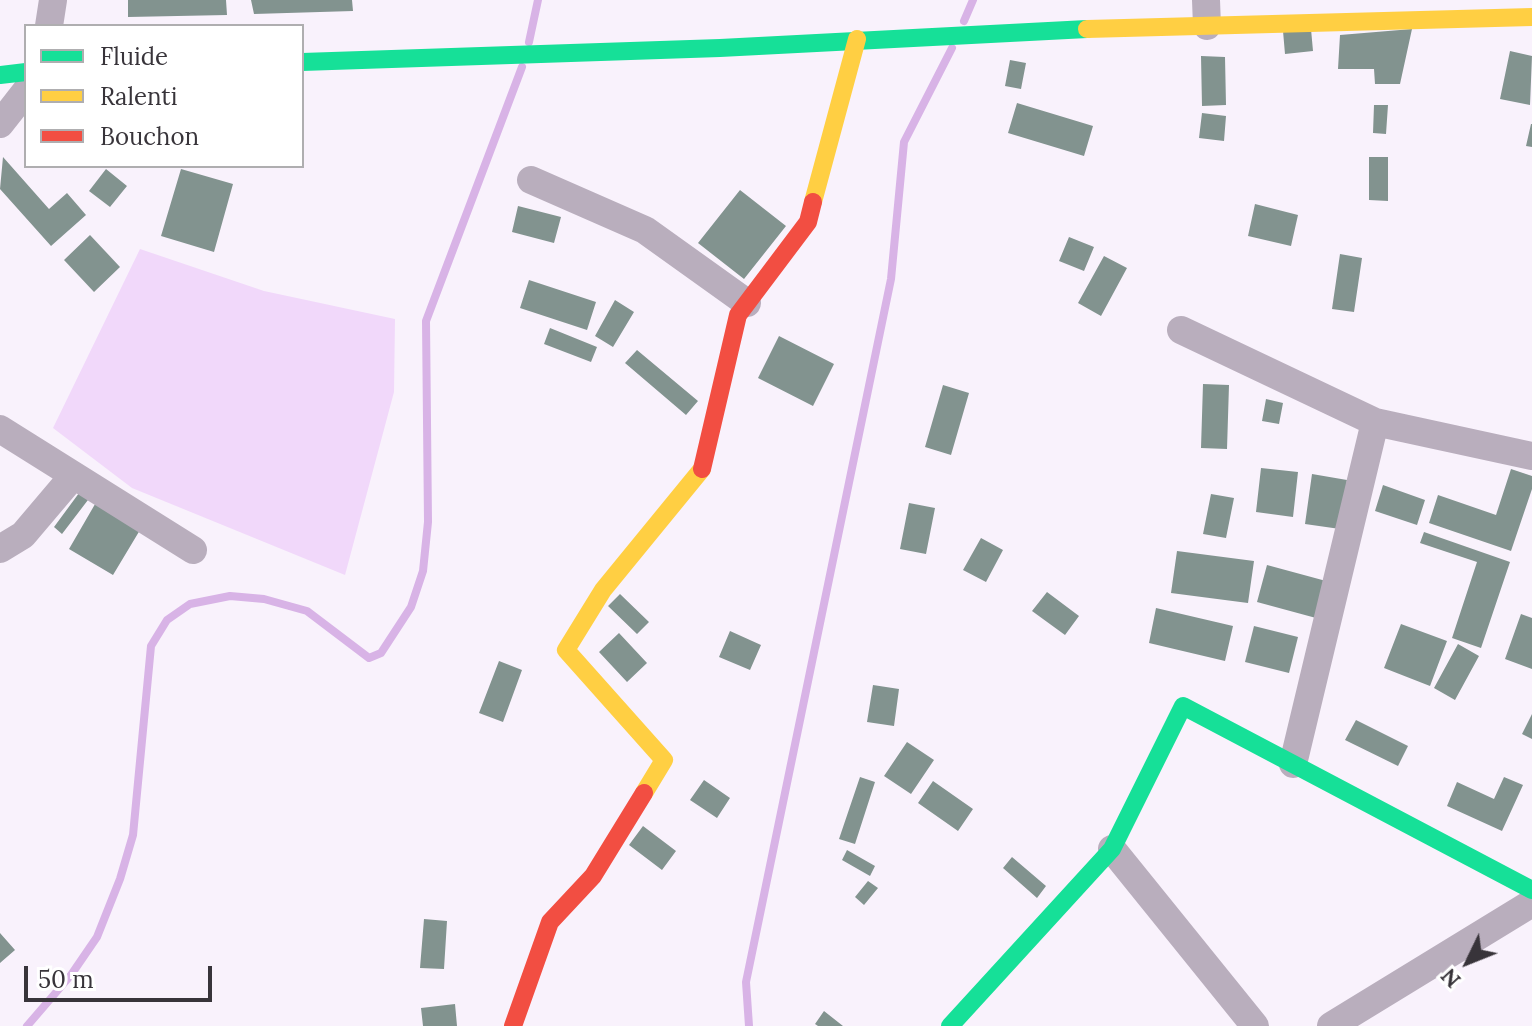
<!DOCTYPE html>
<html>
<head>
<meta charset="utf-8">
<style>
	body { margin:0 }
	#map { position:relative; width:1532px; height:1026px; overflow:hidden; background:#f9f2fc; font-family:Lora,serif }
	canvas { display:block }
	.legend { position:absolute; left:24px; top:24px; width:280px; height:144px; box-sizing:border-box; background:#fff; border:2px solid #afaeb0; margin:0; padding:10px 14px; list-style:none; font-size:24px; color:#38343a }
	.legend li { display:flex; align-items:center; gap:16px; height:40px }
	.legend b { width:40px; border:2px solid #afaeb0 }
	.north { position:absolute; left:1428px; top:922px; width:80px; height:80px; -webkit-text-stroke:6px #fff; paint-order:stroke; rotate:227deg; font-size:22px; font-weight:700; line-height:32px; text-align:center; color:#38343a }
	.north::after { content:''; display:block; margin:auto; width:28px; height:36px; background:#38343a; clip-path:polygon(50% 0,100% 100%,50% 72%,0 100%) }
	.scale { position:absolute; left:24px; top:966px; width:188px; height:36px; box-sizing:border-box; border:4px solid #38343a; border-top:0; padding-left:10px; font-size:24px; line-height:28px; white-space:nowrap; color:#38343a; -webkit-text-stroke:6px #fff; paint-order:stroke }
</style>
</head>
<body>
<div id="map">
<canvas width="1532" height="1026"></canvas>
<ul class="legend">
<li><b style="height:10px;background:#16e098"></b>Fluide</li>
<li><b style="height:10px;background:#ffcf43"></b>Ralenti</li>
<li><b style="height:10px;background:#f24e42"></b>Bouchon</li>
</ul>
<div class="north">N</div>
<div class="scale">50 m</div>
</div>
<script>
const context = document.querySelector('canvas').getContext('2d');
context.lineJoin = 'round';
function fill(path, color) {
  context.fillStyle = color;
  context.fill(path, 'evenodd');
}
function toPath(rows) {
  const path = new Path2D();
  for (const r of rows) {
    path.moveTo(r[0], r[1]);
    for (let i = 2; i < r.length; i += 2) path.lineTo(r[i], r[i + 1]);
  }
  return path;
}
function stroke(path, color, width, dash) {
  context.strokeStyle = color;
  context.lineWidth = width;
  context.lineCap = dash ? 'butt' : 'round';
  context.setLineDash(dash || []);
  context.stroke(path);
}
fill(toPath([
	[140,249,264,291,395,319,394,392,345,575,132,488,53,428]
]), '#f1d8fa');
stroke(toPath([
	[964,21,973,0],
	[529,42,538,0],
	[27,1026,71,975,97,937,120,879,133,835,151,646,167,620,190,604,230,596,264,599,307,611,369,658,381,653,411,607,423,571,428,522,426,321,522,67],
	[749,1026,746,982,891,279,904,142,952,48]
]), '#d8b3e6', 8);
fill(toPath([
	[128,0,226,0,227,15,128,17],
	[251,0,352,0,353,11,254,14],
	[1311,29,1313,51,1285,54,1283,31],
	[1412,29,1400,84,1375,84,1374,69,1338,69,1340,35],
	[1510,51,1532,56,1530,105,1500,99],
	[1201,56,1225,57,1226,105,1202,106],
	[1010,60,1026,63,1021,89,1005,86],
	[1017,103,1093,126,1084,156,1008,133],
	[1374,105,1388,105,1386,134,1373,133],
	[1202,113,1226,116,1224,141,1199,138],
	[1531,124,1532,124,1532,147,1526,146],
	[3,157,49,209,67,193,86,215,51,246,0,189],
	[1369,157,1388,157,1388,201,1369,200],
	[106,169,127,186,110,207,89,191],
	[181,169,233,184,214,252,161,236],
	[740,190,786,226,744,279,698,243],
	[1255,204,1298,215,1291,246,1248,236],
	[518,206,561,217,554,243,512,232],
	[90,235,120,267,94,292,64,260],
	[1069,237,1094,247,1084,271,1059,261],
	[1340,254,1362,258,1354,312,1332,309],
	[1104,256,1127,268,1101,316,1078,303],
	[529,280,596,302,587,330,520,308],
	[615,300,634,312,613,347,595,336],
	[550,328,597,347,591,362,544,344],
	[779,336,834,364,813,406,758,378],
	[637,350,698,401,686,415,625,363],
	[1203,384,1229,385,1227,449,1201,448],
	[943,385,969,393,951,455,925,447],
	[1266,399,1283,403,1279,424,1262,421],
	[1261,468,1298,472,1293,517,1256,512],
	[1511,469,1532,476,1532,489,1511,551,1429,523,1438,495,1496,515],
	[1312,474,1347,480,1340,529,1305,524],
	[1383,485,1425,500,1417,525,1375,511],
	[82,489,91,496,62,534,54,527],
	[1211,494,1234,498,1226,538,1203,534],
	[98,499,143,525,113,575,69,549],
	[909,503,935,508,926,554,900,549],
	[1424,532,1510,562,1481,648,1452,638,1477,562,1420,543],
	[981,538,1003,550,986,582,963,570],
	[1177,551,1254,561,1248,603,1171,593],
	[1267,565,1326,581,1316,618,1257,602],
	[1047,592,1079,616,1065,635,1032,611],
	[620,594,649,622,637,634,608,606],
	[1156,608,1233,626,1225,661,1149,643],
	[1521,614,1532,618,1532,669,1505,659],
	[1401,624,1447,641,1430,686,1384,668],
	[1254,626,1298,637,1289,673,1245,662],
	[730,631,761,645,750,670,719,657],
	[619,633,647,663,627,682,599,652],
	[1458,644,1479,656,1455,700,1434,688],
	[499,661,522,670,503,722,479,713],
	[873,685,899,689,894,726,867,722],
	[1532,714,1532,739,1522,734],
	[1356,720,1408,746,1398,766,1345,740],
	[907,742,934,760,911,794,884,776],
	[860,777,875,782,855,844,839,839],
	[1504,777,1523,785,1502,831,1447,806,1457,782,1494,799],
	[704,780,730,798,717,818,690,800],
	[933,781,973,809,958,831,918,803],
	[643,826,676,851,662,870,629,845],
	[847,850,875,866,870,876,842,860],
	[1012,857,1046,886,1037,898,1003,868],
	[868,881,878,888,864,905,855,897],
	[424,919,447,921,444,969,420,968],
	[0,933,15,950,0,963],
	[455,1004,457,1026,423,1026,421,1008],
	[824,1011,843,1026,818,1026,815,1024]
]), '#82938f');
stroke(toPath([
	[1206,0,1207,26],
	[49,26,53,0],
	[0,124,26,91],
	[531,180,645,230,747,303],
	[1181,330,1375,422,1532,456],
	[0,429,193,550],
	[0,549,23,535,73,476],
	[1293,764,1375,422],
	[1112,849,1255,1026],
	[1331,1026,1532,903]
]), '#b9aebd', 28);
stroke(toPath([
	[302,62,720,48,1087,29],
	[0,75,26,72],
	[950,1026,1112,849,1183,706,1532,890]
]), '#16e098', 18);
stroke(toPath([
	[1087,29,1532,17],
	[813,202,857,39],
	[644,793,664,760,566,650,603,590,702,469]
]), '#ffcf43', 18);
stroke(toPath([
	[702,469,738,315,808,222,813,202],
	[513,1026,550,922,593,876,644,793]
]), '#f24e42', 18);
</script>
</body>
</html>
